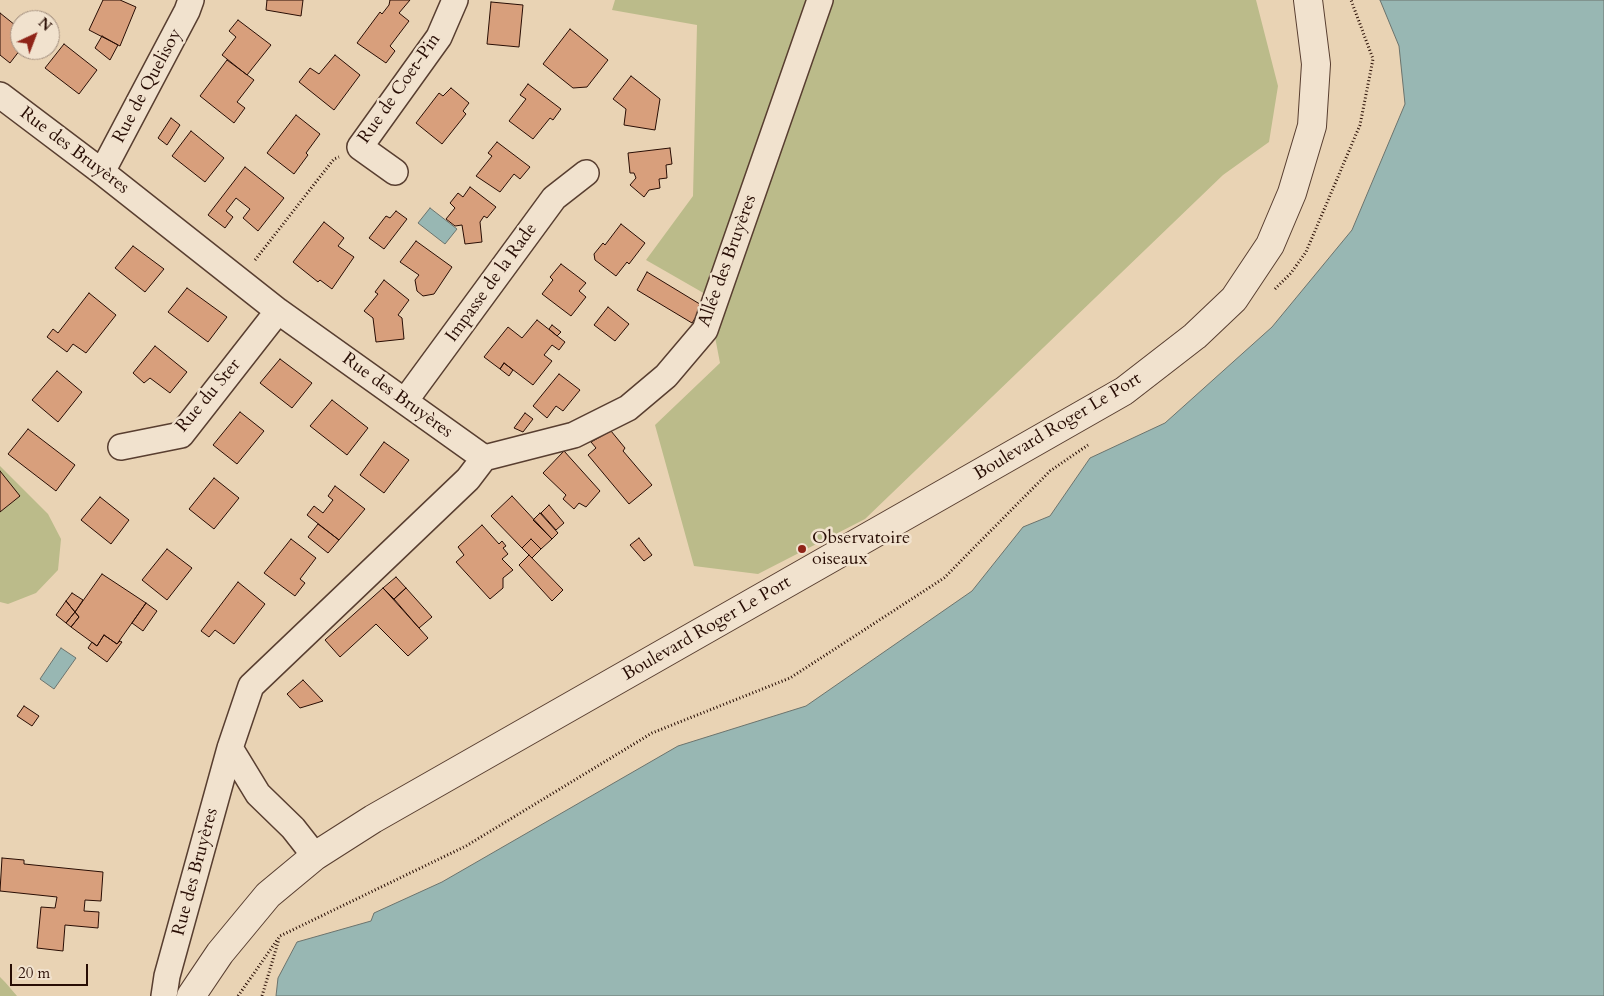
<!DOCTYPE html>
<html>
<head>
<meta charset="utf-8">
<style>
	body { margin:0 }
	#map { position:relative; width:1604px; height:996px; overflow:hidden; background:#e9d3b4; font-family:Cardo,serif }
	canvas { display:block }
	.north { position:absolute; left:10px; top:10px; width:50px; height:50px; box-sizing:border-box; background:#f1e2ce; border:1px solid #a18d7d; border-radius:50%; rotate:43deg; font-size:14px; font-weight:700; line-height:20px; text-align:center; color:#280d04 }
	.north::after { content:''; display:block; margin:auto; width:18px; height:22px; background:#8f2418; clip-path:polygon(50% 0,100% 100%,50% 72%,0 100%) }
	.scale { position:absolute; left:10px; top:964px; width:78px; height:22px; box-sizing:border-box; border:2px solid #280d04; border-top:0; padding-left:6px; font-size:15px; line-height:18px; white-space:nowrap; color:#280d04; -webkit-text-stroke:4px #f1e2ce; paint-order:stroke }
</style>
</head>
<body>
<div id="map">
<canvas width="1604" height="996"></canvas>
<div class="north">N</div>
<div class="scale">20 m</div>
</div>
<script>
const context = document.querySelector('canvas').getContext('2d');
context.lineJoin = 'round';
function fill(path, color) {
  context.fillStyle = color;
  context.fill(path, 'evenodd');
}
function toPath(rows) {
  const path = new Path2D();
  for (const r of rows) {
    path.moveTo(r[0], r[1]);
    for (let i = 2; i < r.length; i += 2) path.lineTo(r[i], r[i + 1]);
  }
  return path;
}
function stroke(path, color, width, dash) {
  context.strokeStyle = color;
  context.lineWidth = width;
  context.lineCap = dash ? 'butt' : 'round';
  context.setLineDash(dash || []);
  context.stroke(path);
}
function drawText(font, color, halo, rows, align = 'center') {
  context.font = font + ' Cardo,serif';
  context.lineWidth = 5;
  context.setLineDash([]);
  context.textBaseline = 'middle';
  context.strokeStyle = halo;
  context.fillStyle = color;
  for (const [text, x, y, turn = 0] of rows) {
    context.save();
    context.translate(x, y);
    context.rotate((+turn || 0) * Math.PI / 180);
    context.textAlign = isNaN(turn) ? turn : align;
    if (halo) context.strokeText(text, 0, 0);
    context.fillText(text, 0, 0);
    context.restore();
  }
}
fill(toPath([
	[615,0,1256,0,1278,86,1269,142,1223,175,865,519,758,574,694,566,655,425,720,363,707,295,646,260,693,196,697,25,612,10],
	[0,466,48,514,61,539,58,570,36,593,8,604,0,602],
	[0,977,5,982,17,996,0,996]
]), '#bbbb8a');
const water = toPath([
	[1380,0,1604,0,1604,996,276,996,278,978,297,942,371,921,374,913,442,882,678,746,806,706,972,591,1023,527,1050,516,1090,458,1165,423,1272,327,1352,230,1405,104,1399,46,1380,0],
	[430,208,457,229,445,244,418,223,430,208],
	[61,648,76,658,54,689,40,679,61,648]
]);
fill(water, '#98b7b3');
stroke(water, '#6b736d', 1);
const building = toPath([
	[103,0,120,0,136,7,120,46,89,30,103,0],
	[267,0,303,0,301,16,266,10,267,0],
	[390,0,410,0,399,13,409,21,390,46,395,51,386,63,357,43,380,12,382,14,389,5,390,0],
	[491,2,523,5,519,47,487,44,491,2],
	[0,13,20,29,20,50,10,63,0,55,0,13],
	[238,20,271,45,247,75,222,55,236,37,229,31,238,20],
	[570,29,608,60,587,87,573,88,543,64,570,29],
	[102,36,118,45,110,60,95,48,102,36],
	[64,44,97,70,79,94,45,68,64,44],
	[335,55,360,75,334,110,299,82,310,68,319,74,335,55],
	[227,60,254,80,237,102,245,108,234,123,200,96,227,60],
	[631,76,660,99,655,130,624,125,626,109,613,99,631,76],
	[528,84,561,109,553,120,550,118,533,139,509,121,526,99,520,95,528,84],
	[451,88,469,103,463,111,466,114,442,144,416,123,439,93,443,96,451,88],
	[296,115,320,134,306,153,308,155,294,174,267,153,296,115],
	[171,118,180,125,167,145,158,138,171,118],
	[191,131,224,158,205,182,172,156,191,131],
	[497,142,530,167,520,179,514,174,500,192,476,176,492,156,488,153,497,142],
	[670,148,672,164,666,165,667,178,659,179,660,188,649,190,644,197,630,185,636,178,634,173,630,173,628,153,670,148],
	[245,167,284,198,258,231,243,218,250,209,236,198,226,211,233,217,225,228,208,215,245,167],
	[470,187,496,207,487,218,484,216,480,222,482,242,465,244,462,225,455,226,446,219,455,208,450,203,458,193,463,197,470,187],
	[396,211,407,219,384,249,369,238,386,216,390,218,396,211],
	[324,222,344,238,338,246,354,257,332,289,320,280,318,282,293,262,324,222],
	[621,224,645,243,629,264,627,262,616,276,595,260,594,254,603,243,605,245,621,224],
	[416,241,452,267,434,294,423,296,417,291,415,280,419,275,400,262,416,241],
	[133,246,164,269,145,292,115,268,133,246],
	[561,264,586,283,579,291,586,297,571,316,542,294,553,280,550,277,561,264],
	[647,272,703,306,692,323,637,290,647,272],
	[384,280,409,300,398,315,402,318,404,339,376,342,373,318,364,311,378,294,375,292,384,280],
	[187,288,227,317,208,342,168,312,187,288],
	[89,293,116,315,86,353,73,344,67,352,47,337,53,329,58,333,89,293],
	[608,307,629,324,615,341,594,325,608,307],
	[537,320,565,342,559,350,552,345,544,355,552,361,533,385,504,363,500,369,484,357,508,327,522,338,537,320],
	[552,325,561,332,557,336,549,329,552,325],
	[155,346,187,372,170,393,150,378,144,383,133,373,155,346],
	[280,359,312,383,292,408,260,383,280,359],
	[504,363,513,370,509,376,500,369,504,363],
	[57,371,82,392,58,422,32,400,57,371],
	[559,374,580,390,563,411,556,406,547,418,533,406,559,374],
	[332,400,368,428,347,455,310,426,332,400],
	[240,412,264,431,237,464,213,445,240,412],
	[525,413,533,419,523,432,514,428,525,413],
	[28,429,75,465,56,491,8,454,28,429],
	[611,431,625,448,623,451,652,485,629,504,588,455,596,448,591,442,611,431],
	[384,442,409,460,384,493,360,475,384,442],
	[564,451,600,491,586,507,579,503,574,509,563,499,566,495,543,473,564,451],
	[0,471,20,496,0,512,0,471],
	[214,478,239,498,214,529,189,509,214,478],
	[335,486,365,509,339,540,307,515,314,506,323,513,333,500,328,496,335,486],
	[512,496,552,539,541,549,531,539,522,548,491,516,512,496],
	[100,497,129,520,111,544,81,520,100,497],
	[549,505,564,523,556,530,541,513,549,505],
	[540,513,558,533,552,539,533,520,540,513],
	[318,524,339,540,328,553,308,537,318,524],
	[482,525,499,544,502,541,506,546,503,548,508,554,502,559,513,570,503,578,503,588,490,599,456,562,464,555,458,547,482,525],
	[639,538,652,555,644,561,630,545,639,538],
	[291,539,316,558,300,579,305,583,295,596,264,573,291,539],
	[531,539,541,549,532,558,522,548,531,539],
	[167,549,192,568,167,600,142,580,167,549],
	[529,555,563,590,552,601,519,565,529,555],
	[102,574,146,603,117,644,104,635,97,646,71,627,79,617,75,612,102,574],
	[396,577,406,588,394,599,383,588,396,577],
	[238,582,265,604,234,644,215,630,209,637,201,631,238,582],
	[383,588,428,638,408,656,376,624,340,657,325,640,383,588],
	[406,588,432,617,419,628,394,599,406,588],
	[72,593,83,600,75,612,66,601,72,593],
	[66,601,75,612,66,623,56,615,66,601],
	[146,603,157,611,143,631,132,623,146,603],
	[75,612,79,617,71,627,66,623,75,612],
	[104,635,117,644,120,641,122,642,107,662,88,648,92,642,97,646,104,635],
	[303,680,323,701,300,708,287,694,303,680],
	[24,706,39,716,32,726,17,716,24,706],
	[2,858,24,860,24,864,103,872,101,901,85,900,84,911,99,912,98,928,65,925,63,951,37,948,41,907,55,908,57,897,0,891,2,858]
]);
fill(building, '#d89f7c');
stroke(building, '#280d04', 1);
const minor = toPath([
	[0,95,102,172,278,311,484,458,468,479,251,686,230,748,167,976,164,996],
	[102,172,187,11,191,0],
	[395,172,360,147,439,37,455,0],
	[405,401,554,198,586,173],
	[121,447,181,435,278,311],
	[484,458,574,435,628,408,666,376,705,330,820,0],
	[230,748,258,794,293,828,315,856]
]);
const tertiary = toPath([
	[191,996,220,953,268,895,315,856,373,819,1124,391,1195,336,1234,299,1270,245,1292,193,1312,126,1316,64,1308,0]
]);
stroke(minor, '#583e30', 28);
stroke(tertiary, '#583e30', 30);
stroke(toPath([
	[255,260,334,159,339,157],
	[1275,289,1291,273,1306,252,1360,125,1373,59,1351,0],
	[238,996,280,936,466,846,652,733,790,678,841,645,944,578,1050,471,1088,445],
	[262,996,279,939]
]), '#280d04', 3, [1, 2.5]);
stroke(minor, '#f1e2ce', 25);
stroke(tertiary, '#f1e2ce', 28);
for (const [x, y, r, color] of [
	[802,549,5,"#8f2418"]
]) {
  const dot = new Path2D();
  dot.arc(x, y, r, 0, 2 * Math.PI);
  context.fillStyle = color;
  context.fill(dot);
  stroke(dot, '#f1e2ce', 2);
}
drawText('18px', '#280d04', '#f1e2ce', [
	["Rue de Quelisoy",148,86,-62],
	["Rue de Coet-Pin",400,89,-55],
	["Rue des Bruyères",74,151,37],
	["Allée des Bruyères",728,261,-70],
	["Impasse de la Rade",492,283,-54],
	["Rue du Ster",209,396,-50],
	["Rue des Bruyères",397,396,36],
	["Boulevard Roger Le Port",1058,427,-31],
	["Boulevard Roger Le Port",707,629,-30],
	["Rue des Bruyères",196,872,-75]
]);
drawText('18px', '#280d04', '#f1e2ce', [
	["Observatoire",812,539],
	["oiseaux",812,560]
], 'left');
</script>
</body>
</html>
